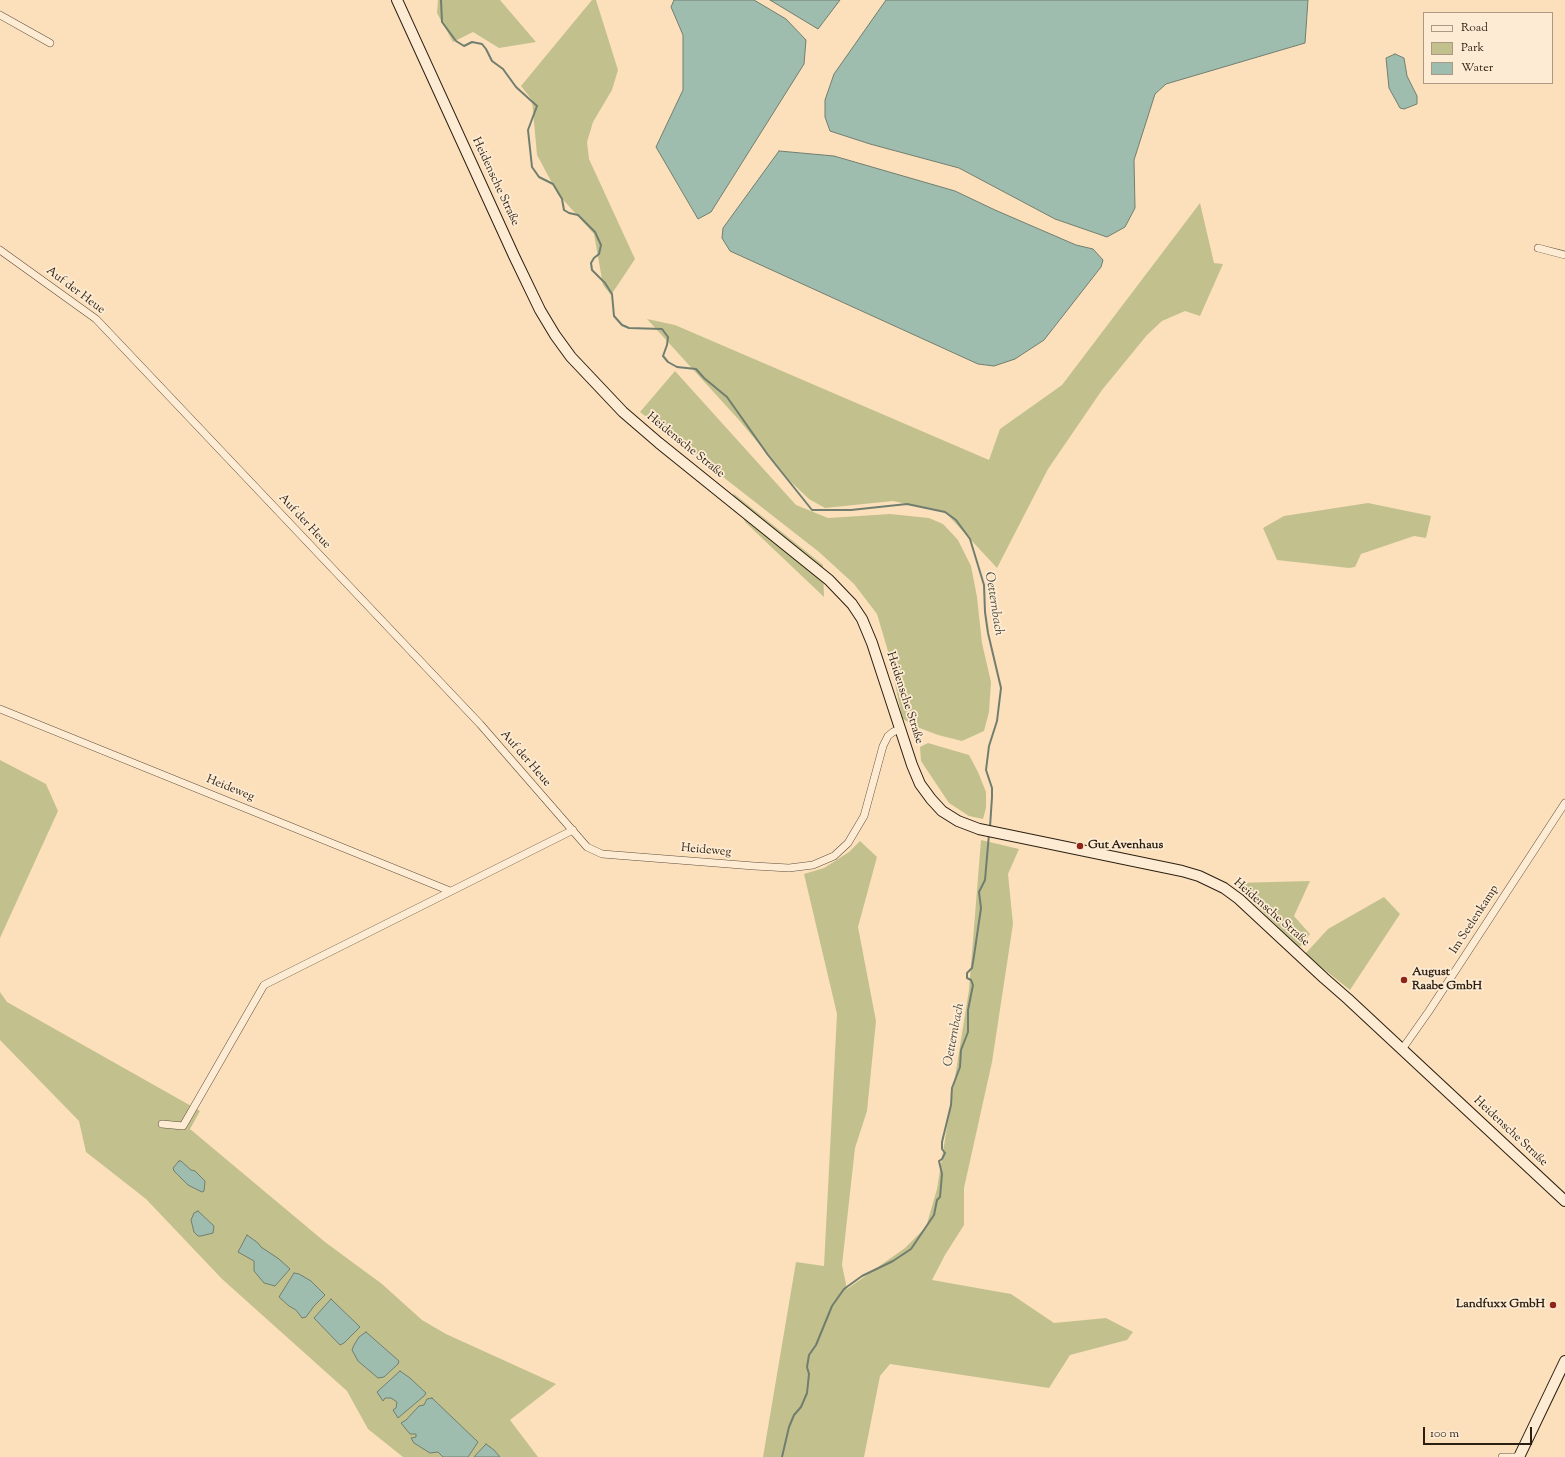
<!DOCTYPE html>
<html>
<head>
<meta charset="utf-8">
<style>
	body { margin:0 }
	#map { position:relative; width:1565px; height:1457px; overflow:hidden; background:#fce0bb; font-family:"Sorts Mill Goudy",serif }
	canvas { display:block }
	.legend { position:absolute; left:1423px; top:12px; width:130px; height:72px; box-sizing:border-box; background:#fdebd3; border:1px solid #a99985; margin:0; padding:5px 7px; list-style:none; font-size:12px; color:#2b1f11 }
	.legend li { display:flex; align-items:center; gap:8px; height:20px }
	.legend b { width:20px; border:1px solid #a99985 }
	.scale { position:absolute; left:1423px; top:1427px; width:109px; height:18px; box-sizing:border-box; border:2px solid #2b1f11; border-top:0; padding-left:5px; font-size:12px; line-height:14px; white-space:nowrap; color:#2b1f11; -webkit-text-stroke:3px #fdebd3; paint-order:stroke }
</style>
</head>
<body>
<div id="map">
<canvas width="1565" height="1457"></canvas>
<ul class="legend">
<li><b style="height:5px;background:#fdebd3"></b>Road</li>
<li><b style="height:11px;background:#c2c18e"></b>Park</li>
<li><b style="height:11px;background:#9fbdae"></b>Water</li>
</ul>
<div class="scale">100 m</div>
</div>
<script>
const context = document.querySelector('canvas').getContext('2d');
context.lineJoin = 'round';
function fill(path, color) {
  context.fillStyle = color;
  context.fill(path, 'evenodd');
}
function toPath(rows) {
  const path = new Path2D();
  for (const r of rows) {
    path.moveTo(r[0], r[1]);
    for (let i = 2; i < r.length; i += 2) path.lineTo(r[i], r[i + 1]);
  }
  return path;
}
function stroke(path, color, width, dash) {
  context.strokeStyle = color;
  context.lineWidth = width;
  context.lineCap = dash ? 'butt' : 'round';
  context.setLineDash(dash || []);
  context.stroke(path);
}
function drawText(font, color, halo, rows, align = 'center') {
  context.font = font + ' "Sorts Mill Goudy",serif';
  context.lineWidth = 3.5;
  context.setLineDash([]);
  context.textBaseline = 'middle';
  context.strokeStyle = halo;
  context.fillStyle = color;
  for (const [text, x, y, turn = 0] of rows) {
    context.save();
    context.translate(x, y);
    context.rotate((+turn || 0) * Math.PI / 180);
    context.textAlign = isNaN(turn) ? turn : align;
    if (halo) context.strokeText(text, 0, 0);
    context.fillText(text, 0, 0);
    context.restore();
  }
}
fill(toPath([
	[438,0,500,0,536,42,499,48,473,32,453,42,437,13],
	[592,0,596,0,618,70,612,90,593,122,587,142,589,159,635,259,611,295,603,285,594,234,558,194,537,155,532,100,521,86],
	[1200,203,1214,263,1223,264,1200,316,1185,311,1162,321,1147,335,1102,390,1048,469,997,568,945,512,893,501,825,508,809,499,790,481,739,420,647,319,675,325,989,460,1000,429,1062,385],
	[675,371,796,505,828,518,890,514,929,518,943,524,958,540,971,566,977,597,982,643,991,682,989,712,984,731,962,741,938,735,912,725,902,718,890,658,877,614,854,584,819,552,640,412],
	[733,493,823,565,824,597,745,522],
	[1368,503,1431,516,1426,538,1414,536,1361,554,1355,567,1349,568,1277,560,1263,528,1284,516],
	[928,743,969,755,978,772,986,792,986,808,983,819,969,816,949,803,921,761,920,747],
	[0,760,46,784,58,811,0,938],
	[981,840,1019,849,1008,874,1013,924,992,1062,964,1188,964,1225,945,1255,932,1280,1011,1294,1054,1323,1106,1318,1133,1332,1127,1340,1070,1355,1049,1388,890,1364,880,1376,864,1457,763,1457,796,1262,824,1266,837,1014,804,874,824,868,849,852,860,841,877,857,858,927,876,1021,867,1111,855,1148,842,1265,847,1289,905,1248,926,1227,937,1189,969,990],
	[1310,881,1294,916,1310,934,1299,948,1234,883],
	[1384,897,1400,914,1350,990,1305,954,1328,929],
	[0,992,7,1002,200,1111,190,1129,325,1242,382,1284,422,1320,446,1334,556,1384,510,1420,538,1457,403,1457,368,1429,347,1391,222,1279,146,1199,86,1152,79,1121,0,1040]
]), '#c2c18e');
const water = toPath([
	[674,0,754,0,786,19,806,40,804,64,711,212,698,219,656,147,683,90,683,35,671,7,674,0],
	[770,0,840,0,818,29,770,0],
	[886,0,1308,0,1305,43,1166,84,1155,94,1134,160,1135,208,1125,227,1107,237,1055,219,959,168,870,144,830,131,825,117,825,100,834,74,886,0],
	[1395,54,1404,58,1407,76,1417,96,1417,104,1404,109,1400,108,1389,88,1386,58,1395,54],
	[779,151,834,156,955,191,995,210,1076,245,1093,249,1103,260,1101,267,1044,340,1015,359,994,366,978,364,730,251,722,238,723,228,779,151],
	[179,1161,181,1161,191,1170,195,1171,205,1181,204,1191,202,1192,188,1185,174,1171,173,1168,179,1161],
	[198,1211,214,1226,213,1233,201,1236,198,1236,194,1232,191,1220,194,1213,198,1211],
	[247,1235,258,1243,261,1247,279,1259,290,1269,275,1286,264,1283,254,1271,254,1261,238,1252,247,1235],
	[294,1273,299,1274,311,1281,325,1295,314,1306,306,1317,302,1318,296,1310,289,1306,279,1297,294,1273],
	[331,1299,360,1327,344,1343,340,1345,314,1318,331,1299],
	[366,1332,399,1361,398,1364,384,1377,378,1378,358,1361,352,1350,354,1345,359,1337,366,1332],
	[400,1371,410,1378,426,1393,424,1396,398,1418,393,1410,396,1408,397,1402,391,1398,385,1398,383,1401,377,1392,400,1371],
	[432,1398,478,1442,468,1457,443,1457,438,1452,430,1453,414,1443,411,1438,416,1437,416,1434,410,1434,401,1423,406,1420,419,1406,424,1405,427,1399,432,1398],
	[486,1444,494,1450,500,1457,474,1457,486,1444]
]);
fill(water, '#9fbdae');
stroke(water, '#717e6f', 1);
stroke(toPath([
	[441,0,442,22,456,41,464,46,472,42,482,44,486,49,492,61,503,69,516,87,537,106,528,130,532,167,539,177,553,184,562,199,564,210,569,213,578,215,595,232,601,245,599,254,594,258,591,263,592,270,605,283,612,294,614,316,622,325,629,328,662,329,668,337,667,345,663,356,668,362,677,367,696,369,704,378,727,397,768,455,812,510,851,510,907,504,945,512,956,520,970,539,984,585,985,612,988,633,1001,688,997,721,989,746,986,770,992,788,992,797,990,827],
	[782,1457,789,1427,794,1415,801,1407,807,1393,809,1374,807,1367,809,1355,816,1345,832,1306,844,1289,862,1276,893,1261,911,1249,934,1215,937,1200,940,1197,942,1174,939,1161,942,1159,945,1153,942,1149,942,1142,951,1105,952,1088,960,1067,961,1050,968,1032,968,1010,973,985,971,980,967,978,967,973,972,968,974,956,981,908,979,892,985,880,989,834]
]), '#717e6f', 2);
const street = toPath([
	[0,15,50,43],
	[1538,248,1565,255],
	[0,250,96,319,480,724,587,847,602,854,754,866,789,868,813,865,834,856,848,843,864,816,883,746,888,736,893,732,900,729],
	[0,709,450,891],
	[1403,1048,1429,1011,1565,803],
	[162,1124,183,1126,264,985,573,830],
	[1502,1457,1519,1457]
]);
const secondary = toPath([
	[397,0,514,256,540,310,555,335,571,357,623,412,659,443,829,580,852,604,862,619,872,643,912,765,920,784,931,799,942,811,958,821,979,829,1182,871,1199,876,1224,888,1239,899,1324,978,1348,999,1565,1201],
	[1519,1457,1565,1361]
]);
stroke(street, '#5f4f3c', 8);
stroke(secondary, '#2b1f11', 12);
stroke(street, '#fdebd3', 7);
stroke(secondary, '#fdebd3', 10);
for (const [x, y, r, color] of [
	[1080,846,4,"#8f2418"],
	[1404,980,4,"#8f2418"],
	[1553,1305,4,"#8f2418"]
]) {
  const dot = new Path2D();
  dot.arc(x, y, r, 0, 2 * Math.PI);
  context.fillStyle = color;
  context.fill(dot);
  stroke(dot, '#fdebd3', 1.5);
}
drawText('12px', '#2b1f11', '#fdebd3', [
	["Heidensche Straße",495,182,65],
	["Auf der Heue",75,291,37],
	["Heidensche Straße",685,446,39],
	["Auf der Heue",304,522,47],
	["Heidensche Straße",904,698,72],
	["Auf der Heue",525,759,49],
	["Heideweg",230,789,22],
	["Heideweg",706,851,5],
	["Heidensche Straße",1271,913,41],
	["Im Seelenkamp",1475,920,-57],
	["Heidensche Straße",1510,1132,43]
]);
drawText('bold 12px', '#2b1f11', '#fdebd3', [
	["Gut Avenhaus",1088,846],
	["August",1412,973],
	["Raabe GmbH",1412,987],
	["Landfuxx GmbH",1545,1305,"right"]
], 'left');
drawText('italic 13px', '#4e4e40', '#fdebd3', [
	["Oetternbach",993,604,81],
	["Oetternbach",955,1035,-79]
]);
</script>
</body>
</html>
